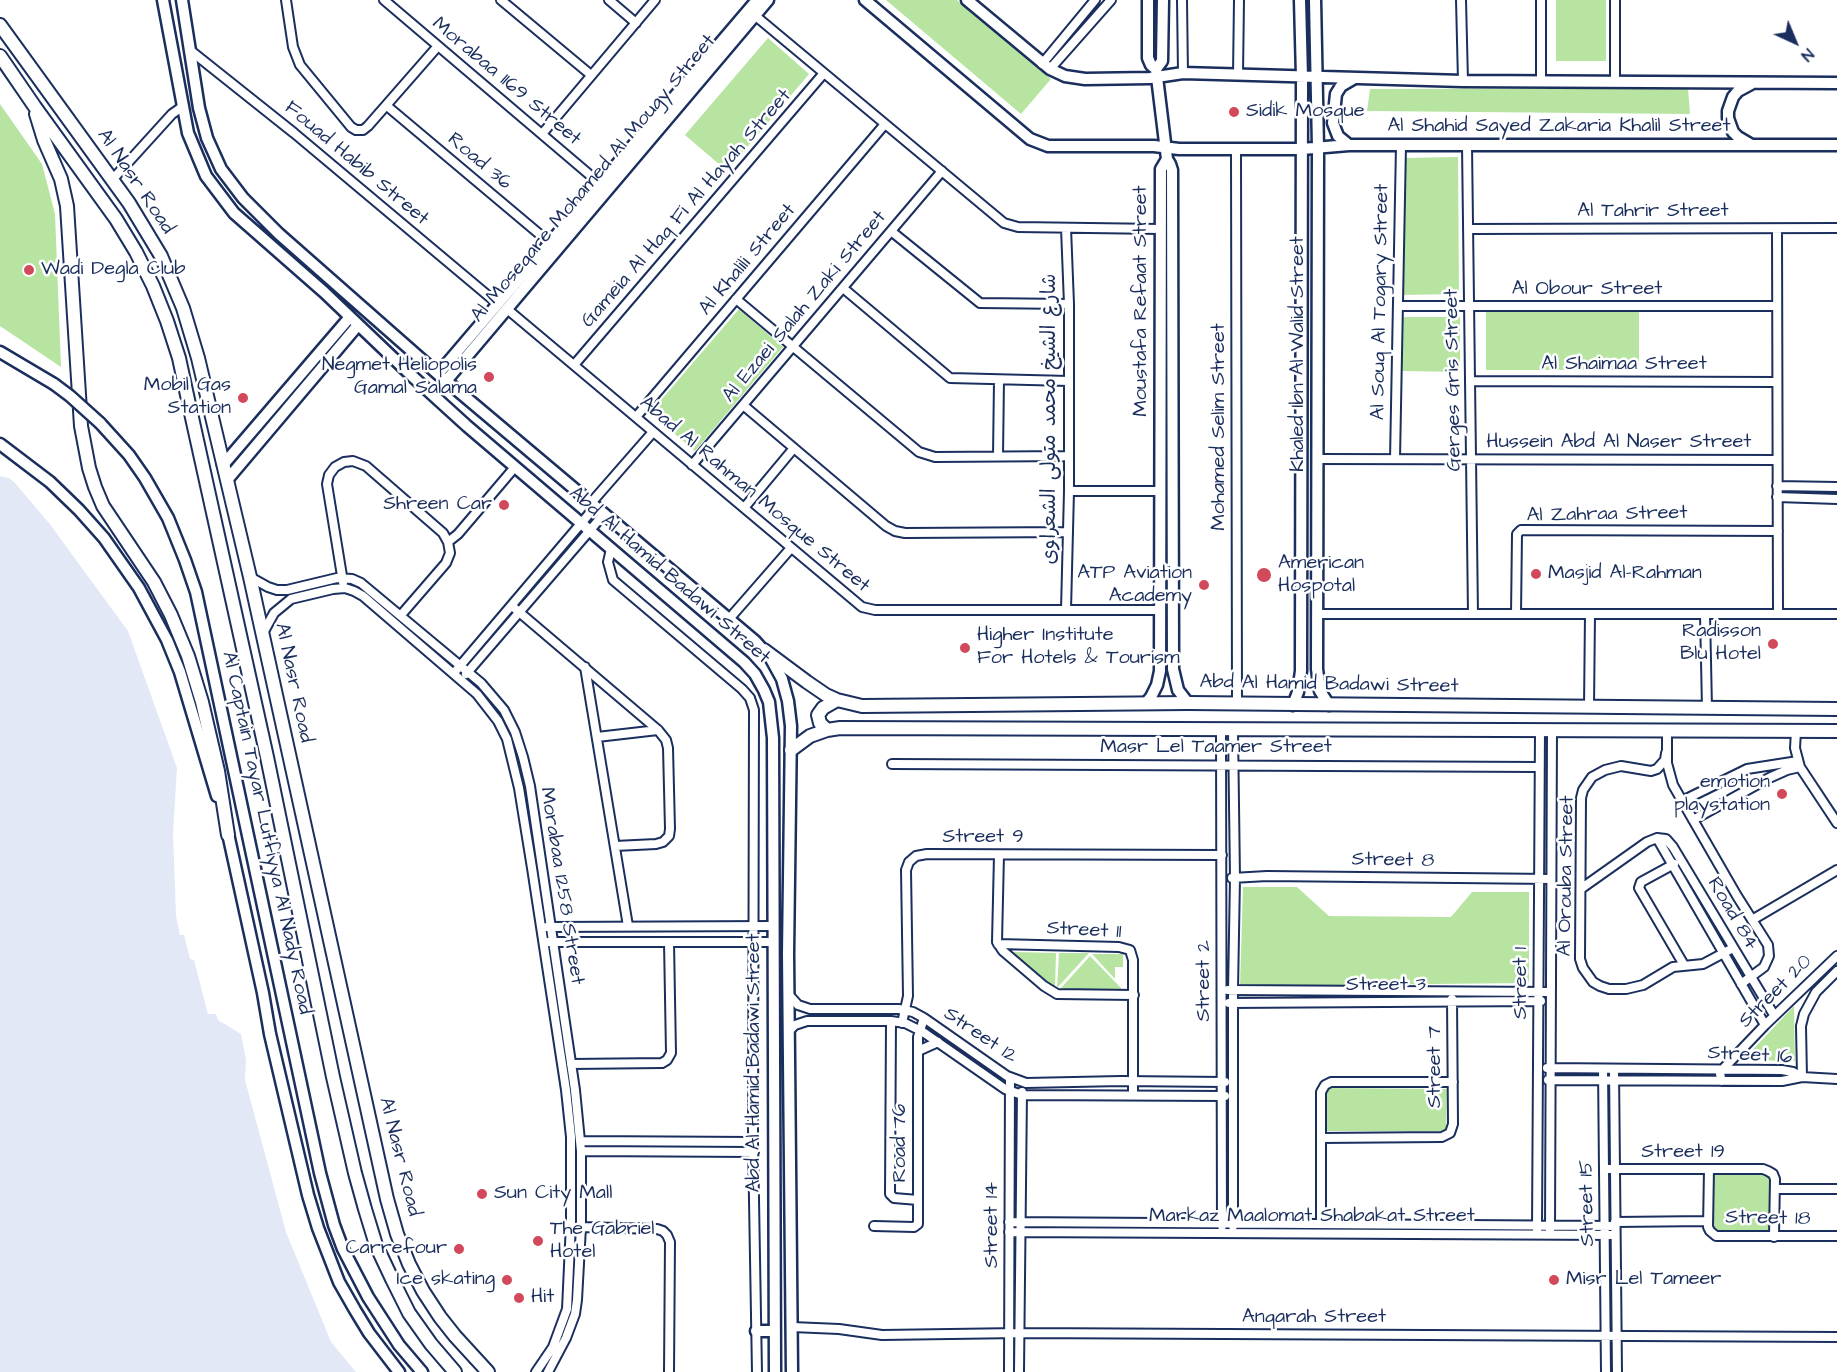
<!DOCTYPE html>
<meta charset="utf-8">
<style>
body{margin:0}
#map{position:relative;width:1837px;height:1372px;overflow:hidden;background:#fff;font-family:"Architects Daughter",sans-serif}
canvas{display:block}
.north{position:absolute;left:1765px;top:12px;width:60px;height:60px;-webkit-text-stroke:4px #fff;paint-order:stroke;rotate:136deg;font-size:16px;font-weight:700;line-height:24px;text-align:center;color:#1b2f5e}
.north::after{content:'';display:block;margin:auto;width:21px;height:27px;background:#1b2f5e;clip-path:polygon(50% 0,100% 100%,50% 72%,0 100%)}
</style>
<div id="map">
<canvas width="1837" height="1372"></canvas>
<div class="north">N</div>
</div>
<script>
const ctx = document.querySelector('canvas').getContext('2d');
ctx.lineJoin = 'round';
function fill(path, color) { ctx.fillStyle = color; ctx.fill(path, 'evenodd'); }
const poly = rows => new Path2D(rows.map(r => 'M' + r).join(''));
function trace(path, color, width, dash) { ctx.strokeStyle = color; ctx.lineWidth = width; ctx.lineCap = dash ? 'butt' : 'round'; ctx.setLineDash(dash || []); ctx.stroke(path); }
function write(font, color, halo, rows, align = 'center') {
  ctx.font = font + ' "Architects Daughter","Playpen Sans Arabic",sans-serif'; ctx.lineWidth = 5; ctx.setLineDash([]); ctx.textBaseline = 'middle'; ctx.strokeStyle = halo; ctx.fillStyle = color; for (const [text, x, y, turn = 0] of rows) {
    ctx.save(); ctx.translate(x, y); ctx.rotate((+turn || 0) * Math.PI / 180); ctx.textAlign = isNaN(turn) ? turn : align; if (halo) ctx.strokeText(text, 0, 0); ctx.fillText(text, 0, 0); ctx.restore();
  }
}
fill(poly([
 [0,476,9,478,15,483,49,523,128,631,177,768,173,833,176,916,180,935,184,935,190,959,194,960,208,1014,216,1014,218,1020,241,1034,246,1060,245,1080,286,1232,331,1342,356,1372,0,1372]
]), '#e2e8f6');
fill(poly([
 [886,0,957,0,1051,79,1021,114],
 [1556,0,1606,0,1606,61,1556,61],
 [768,38,809,74,727,171,685,135],
 [1688,88,1690,114,1367,111,1370,89],
 [0,104,42,164,55,214,61,367,0,326],
 [1458,157,1459,294,1400,295,1400,158],
 [739,309,783,347,695,451,650,413],
 [1486,312,1639,312,1639,370,1486,370],
 [1402,317,1460,317,1460,372,1401,371],
 [1243,887,1297,887,1329,916,1451,917,1472,892,1529,892,1529,983,1240,986],
 [1012,952,1056,953,1055,988],
 [1059,953,1089,953,1057,988],
 [1092,954,1123,954,1123,967,1115,967,1115,979],
 [1090,956,1121,988,1121,991,1069,990,1061,988],
 [1794,1006,1795,1061,1743,1060],
 [1327,1088,1447,1089,1446,1131,1326,1131],
 [1713,1171,1769,1174,1769,1232,1713,1231]
]), '#b7e4a1');
const street = poly([
 [286,0,293,47,300,65,351,127,356,130,363,130,368,126,438,46],
 [384,0,604,187],
 [501,0,591,75],
 [609,0,636,23],
 [1182,0,1183,73],
 [1461,0,1463,81],
 [1615,0,1615,82],
 [752,13,1004,223,1018,227,1160,229],
 [191,51,294,133,498,304],
 [1042,64,1095,0],
 [1050,69,1111,0],
 [1238,75,1239,0],
 [1541,82,1541,0],
 [387,106,550,243],
 [542,134,655,0],
 [1467,145,1473,614],
 [1236,149,1237,704],
 [113,179,172,114,182,107],
 [1468,229,1837,228],
 [1777,229,1778,614],
 [891,231,980,303,1069,304],
 [843,288,950,378,1069,381],
 [736,299,919,452,935,457,1069,456],
 [1398,306,1777,306],
 [507,309,862,607,875,610,1160,610],
 [574,365,824,73],
 [1470,381,1777,382],
 [743,405,886,526,895,531,905,533,1068,532],
 [636,417,885,124],
 [998,456,999,380],
 [1317,459,1777,460],
 [1395,459,1401,145],
 [692,465,942,171],
 [1777,486,1837,487],
 [1069,491,1160,491],
 [1777,497,1837,499],
 [591,503,653,432],
 [744,508,794,448],
 [448,542,458,534,515,467],
 [611,549,608,562,613,580,742,689,750,698,754,710,753,1142,757,1372],
 [250,577,268,587,277,590,287,590,337,578,352,579,361,583,481,683,504,710,515,732,523,757,530,786,575,1090,581,1151,581,1227,577,1300,575,1314,566,1338,548,1372],
 [343,582,327,484,329,475,335,467,344,462,353,461,366,466,443,533,448,542,450,553,446,563,401,615],
 [512,606,658,730,666,740,668,748,670,829,669,836,663,842,656,844,615,846],
 [1066,610,1069,491,1069,304,1066,228],
 [1317,614,1837,614],
 [1516,614,1517,534,1521,530,1778,531],
 [1705,614,1707,708],
 [729,619,791,548],
 [263,633,274,613,291,599,333,589,345,588,354,591,363,596,477,694,498,721,507,739,519,788,532,868,566,1090,571,1137,571,1223,567,1309,553,1347,536,1372],
 [585,667,628,926],
 [454,673,595,507],
 [466,674,604,514],
 [1589,707,1590,614],
 [1221,729,1222,1226],
 [1667,731,1667,763,1673,785,1737,896,1768,945,1769,956,1764,967,1741,984],
 [1796,731,1795,748,1800,767,1837,823],
 [597,737,658,730],
 [1666,753,1665,760,1657,769,1651,771,1621,766,1605,770,1592,777,1583,790,1581,798,1580,959,1583,968,1593,982,1600,986,1609,989,1626,989,1643,985,1673,967,1703,964,1733,948],
 [892,764,1539,767],
 [1682,801,1747,769,1798,761],
 [1693,820,1769,778,1787,770,1800,767],
 [1657,838,1765,1025],
 [999,855,997,942,1003,951,1044,986,1057,994,1134,995],
 [1674,864,1641,882,1639,888,1684,965],
 [1232,878,1267,876,1551,879],
 [1582,888,1647,842,1657,838,1666,839,1673,847,1774,1015],
 [1752,920,1837,870],
 [547,927,774,926],
 [548,942,774,942],
 [998,944,1119,947,1130,950,1133,960,1133,1095],
 [1228,990,1551,992],
 [789,995,798,1005,810,1009,899,1009,913,1012,924,1018,1007,1076,1026,1083,1121,1081,1225,1082],
 [1229,1003,1541,1001],
 [891,1021,890,1194,894,1198,918,1200],
 [902,1023,908,996,906,870,909,862,916,856,927,854,1222,855],
 [789,1031,795,1025,807,1021,891,1021,905,1023,923,1032,1005,1089,1022,1095,1225,1096],
 [918,1051,938,1042],
 [571,1064,662,1063,667,1060,671,1053,669,942],
 [1547,1068,1782,1070,1793,1072,1802,1077],
 [1603,1069,1606,1372],
 [1614,1069,1617,1372],
 [1802,1077,1801,1026,1804,1014,1816,992,1837,971],
 [1548,1080,1782,1081,1802,1077,1837,1079],
 [1722,1081,1720,1074,1722,1070,1765,1025,1837,956],
 [1321,1138,1442,1137,1450,1133,1453,1124,1452,999],
 [581,1141,753,1142],
 [581,1151,754,1152],
 [1604,1169,1763,1169,1768,1171,1773,1174,1775,1179,1774,1237],
 [1709,1169,1708,1227,1710,1231,1716,1236,1837,1236],
 [1775,1189,1837,1189],
 [1009,1222,1615,1226],
 [1615,1222,1708,1221],
 [1321,1224,1321,1092,1325,1085,1331,1082,1453,1082],
 [874,1226,914,1227,918,1224,918,1037,924,1018],
 [1233,1226,1233,990,1235,878,1233,730],
 [581,1227,657,1229,663,1231,667,1235,670,1242,669,1372],
 [1537,1230,1540,731],
 [1550,1230,1552,730],
 [1009,1232,1615,1235],
 [792,1327,839,1329,882,1335,1019,1333,1837,1337],
 [1009,1372,1010,1078],
 [1019,1372,1022,1092]
]);
const secondary = poly([
 [163,0,188,133,206,176,234,213,324,292,412,376,467,426,744,662,755,674,764,690,769,702,773,738,775,1372],
 [182,0,199,108,207,138,221,169,243,198,279,234,438,374,755,641,771,659,782,679,788,701,791,726,788,954,792,1372],
 [865,0,1030,139,1048,146,1154,146,1179,149,1302,149,1349,145,1837,145],
 [967,0,1050,69,1065,76,1085,79,1150,78,1183,73,1463,81,1837,83],
 [1148,0,1148,58,1151,65,1156,69],
 [1315,0,1318,147,1317,669,1320,691,1329,705],
 [1156,69,1167,159,1170,164,1172,170,1173,669,1178,690,1188,703],
 [1156,69,1162,61,1163,0],
 [1750,144,1738,137,1733,132,1728,118,1728,111,1733,97,1738,91,1751,84],
 [1349,145,1338,136,1333,123,1336,94,1341,86,1353,79],
 [0,352,54,384],
 [438,374,757,0],
 [446,381,768,0],
 [100,423,129,455,145,478,168,518,185,560,196,592,320,1173,334,1225,343,1249,368,1297,399,1345,422,1372],
 [0,444,50,482,79,510,104,538,139,588,167,640,180,672,217,796],
 [223,465,350,317],
 [227,480,358,325],
 [1146,703,1151,697,1157,685,1160,671,1161,169,1167,159],
 [1293,705,1298,692,1301,671,1302,77,1300,0],
 [227,829,263,993,270,1034,308,1195,318,1228,339,1282,355,1310,369,1333,399,1372],
 [756,1331,775,1331]
]);
const primary = poly([
 [0,25,129,203,161,256,183,308,198,358,250,577,387,1199,397,1234,409,1264,423,1291,440,1317,455,1336,488,1372],
 [0,56,35,107,116,219,136,252,153,286,167,321,179,358,187,395,267,757,333,1077,355,1173,365,1209,376,1245,392,1279,409,1313,431,1344,455,1372],
 [36,114,44,140,61,179,67,206,81,426,89,468,95,487,103,506,154,582,171,615,188,656,202,702,218,771,228,835],
 [764,650,807,682,826,695,837,700,862,706,1188,703,1837,709],
 [827,730,820,723,818,715,823,708,837,700],
 [791,750,810,736,827,730,840,728,1837,731]
]);
trace(street, '#1b2f5e', 12);
trace(secondary, '#1b2f5e', 15);
trace(primary, '#1b2f5e', 16);
trace(street, '#fff', 8);
trace(secondary, '#fff', 10);
trace(primary, '#fff', 12);
const secondaryBridge = poly([
 [54,384,70,396,100,423]
]);
trace(secondaryBridge, '#1b2f5e', 15, []);
trace(secondaryBridge, '#fff', 10);
for (const [x, y, r, color] of [
 [1234,112,6,"#d1495b"],
 [29,270,6,"#d1495b"],
 [489,377,6,"#d1495b"],
 [243,398,6,"#d1495b"],
 [504,505,6,"#d1495b"],
 [1536,574,6,"#d1495b"],
 [1264,575,8,"#d1495b"],
 [1204,585,6,"#d1495b"],
 [1773,644,6,"#d1495b"],
 [965,648,6,"#d1495b"],
 [1782,794,6,"#d1495b"],
 [482,1194,6,"#d1495b"],
 [538,1241,6,"#d1495b"],
 [459,1249,6,"#d1495b"],
 [507,1280,6,"#d1495b"],
 [1554,1280,6,"#d1495b"],
 [519,1298,6,"#d1495b"]
]) { const dot = new Path2D(); dot.arc(x, y, r, 0, 2 * Math.PI); ctx.fillStyle = color; ctx.fill(dot); trace(dot, '#fff', 2); }
write('20px', '#1b2f5e', '#fff', [
 ["Morabaa 1169 Street",506,82,40],
 ["Al Shahid Sayed Zakaria Khalil Street",1559,127],
 ["Road 36",479,162,40],
 ["Fouad Habib Street",356,164,40],
 ["Al Moseqare Mohamed Al Mougy Street",594,179,-50],
 ["Al Nasr Road",135,182,56],
 ["Gameia Al Haq Fi Al Hayah Street",687,209,-49],
 ["Al Tahrir Street",1653,212],
 ["Al Khalili Street",748,260,-50],
 ["Al Obour Street",1587,290],
 ["Moustafa Refaat Street",1142,301,-90],
 ["Al Souq Al Togary Street",1381,302,-89],
 ["Al Ezaei Salah Zaki Street",805,307,-50],
 ["Khaled Ibn Al Walid Street",1299,354,-90],
 ["Al Shaimaa Street",1624,365],
 ["Gerges Gris Street",1454,380,-91],
 ["شارع الشيخ محمد متولى الشعراوى",1051,419,-90],
 ["Mohamed Selim Street",1220,427,-90],
 ["Hussein Abd Al Naser Street",1619,443],
 ["Abad Al Rahman Mosque Street",754,495,40],
 ["Al Zahraa Street",1607,515,-1],
 ["Abd Al Hamid Badawi Street",669,576,41],
 ["Al Nasr Road",293,683,78],
 ["Abd Al Hamid Badawi Street",1329,685,1],
 ["Masr Lel Taamer Street",1216,748],
 ["Al Captain Tayar Lutfiyya Al Nady Road",266,833,78],
 ["Street 9",983,838],
 ["Street 8",1393,861,1],
 ["Al Orouba Street",1567,876,-89],
 ["Morabaa 1258 Street",561,886,81],
 ["Road 84",1732,914,59],
 ["Street 11",1084,931,3],
 ["Street 2",1205,981,-90],
 ["Street 1",1522,983,-90],
 ["Street 3",1386,986],
 ["Street 20",1776,992,-45],
 ["Street 12",980,1036,34],
 ["Street 16",1750,1056,3],
 ["Abd Al Hamid Badawi Street",755,1063,-90],
 ["Street 7",1436,1067,-90],
 ["Road 76",901,1143,-90],
 ["Street 19",1683,1153],
 ["Al Nasr Road",399,1157,76],
 ["Street 15",1588,1203,-91],
 ["Markaz Maalomat Shabakat Street",1312,1217],
 ["Street 18",1768,1219,1],
 ["Street 14",993,1225,-90],
 ["Anqarah Street",1314,1318]
]);
write('20px', '#1b2f5e', '#fff', [
 ["Sidik Mosque",1246,112],
 ["Wadi Degla Club",41,270],
 ["Negmet Heliopolis",477,366,"right"],
 ["Gamal Salama",477,389,"right"],
 ["Mobil Gas",231,386,"right"],
 ["Station",231,409,"right"],
 ["Shreen Car",492,505,"right"],
 ["American",1278,564],
 ["Hospotal",1278,587],
 ["ATP Aviation",1192,574,"right"],
 ["Academy",1192,597,"right"],
 ["Masjid Al-Rahman",1548,574],
 ["Radisson",1761,632,"right"],
 ["Blu Hotel",1761,655,"right"],
 ["Higher Institute",977,636],
 ["For Hotels & Tourism",977,659],
 ["emotion",1770,783,"right"],
 ["playstation",1770,806,"right"],
 ["Sun City Mall",494,1194],
 ["The Gabriel",550,1230],
 ["Hotel",550,1253],
 ["Carrefour",447,1249,"right"],
 ["Ice skating",495,1280,"right"],
 ["Misr Lel Tameer",1566,1280],
 ["Hit",531,1298]
], 'left');
</script>
